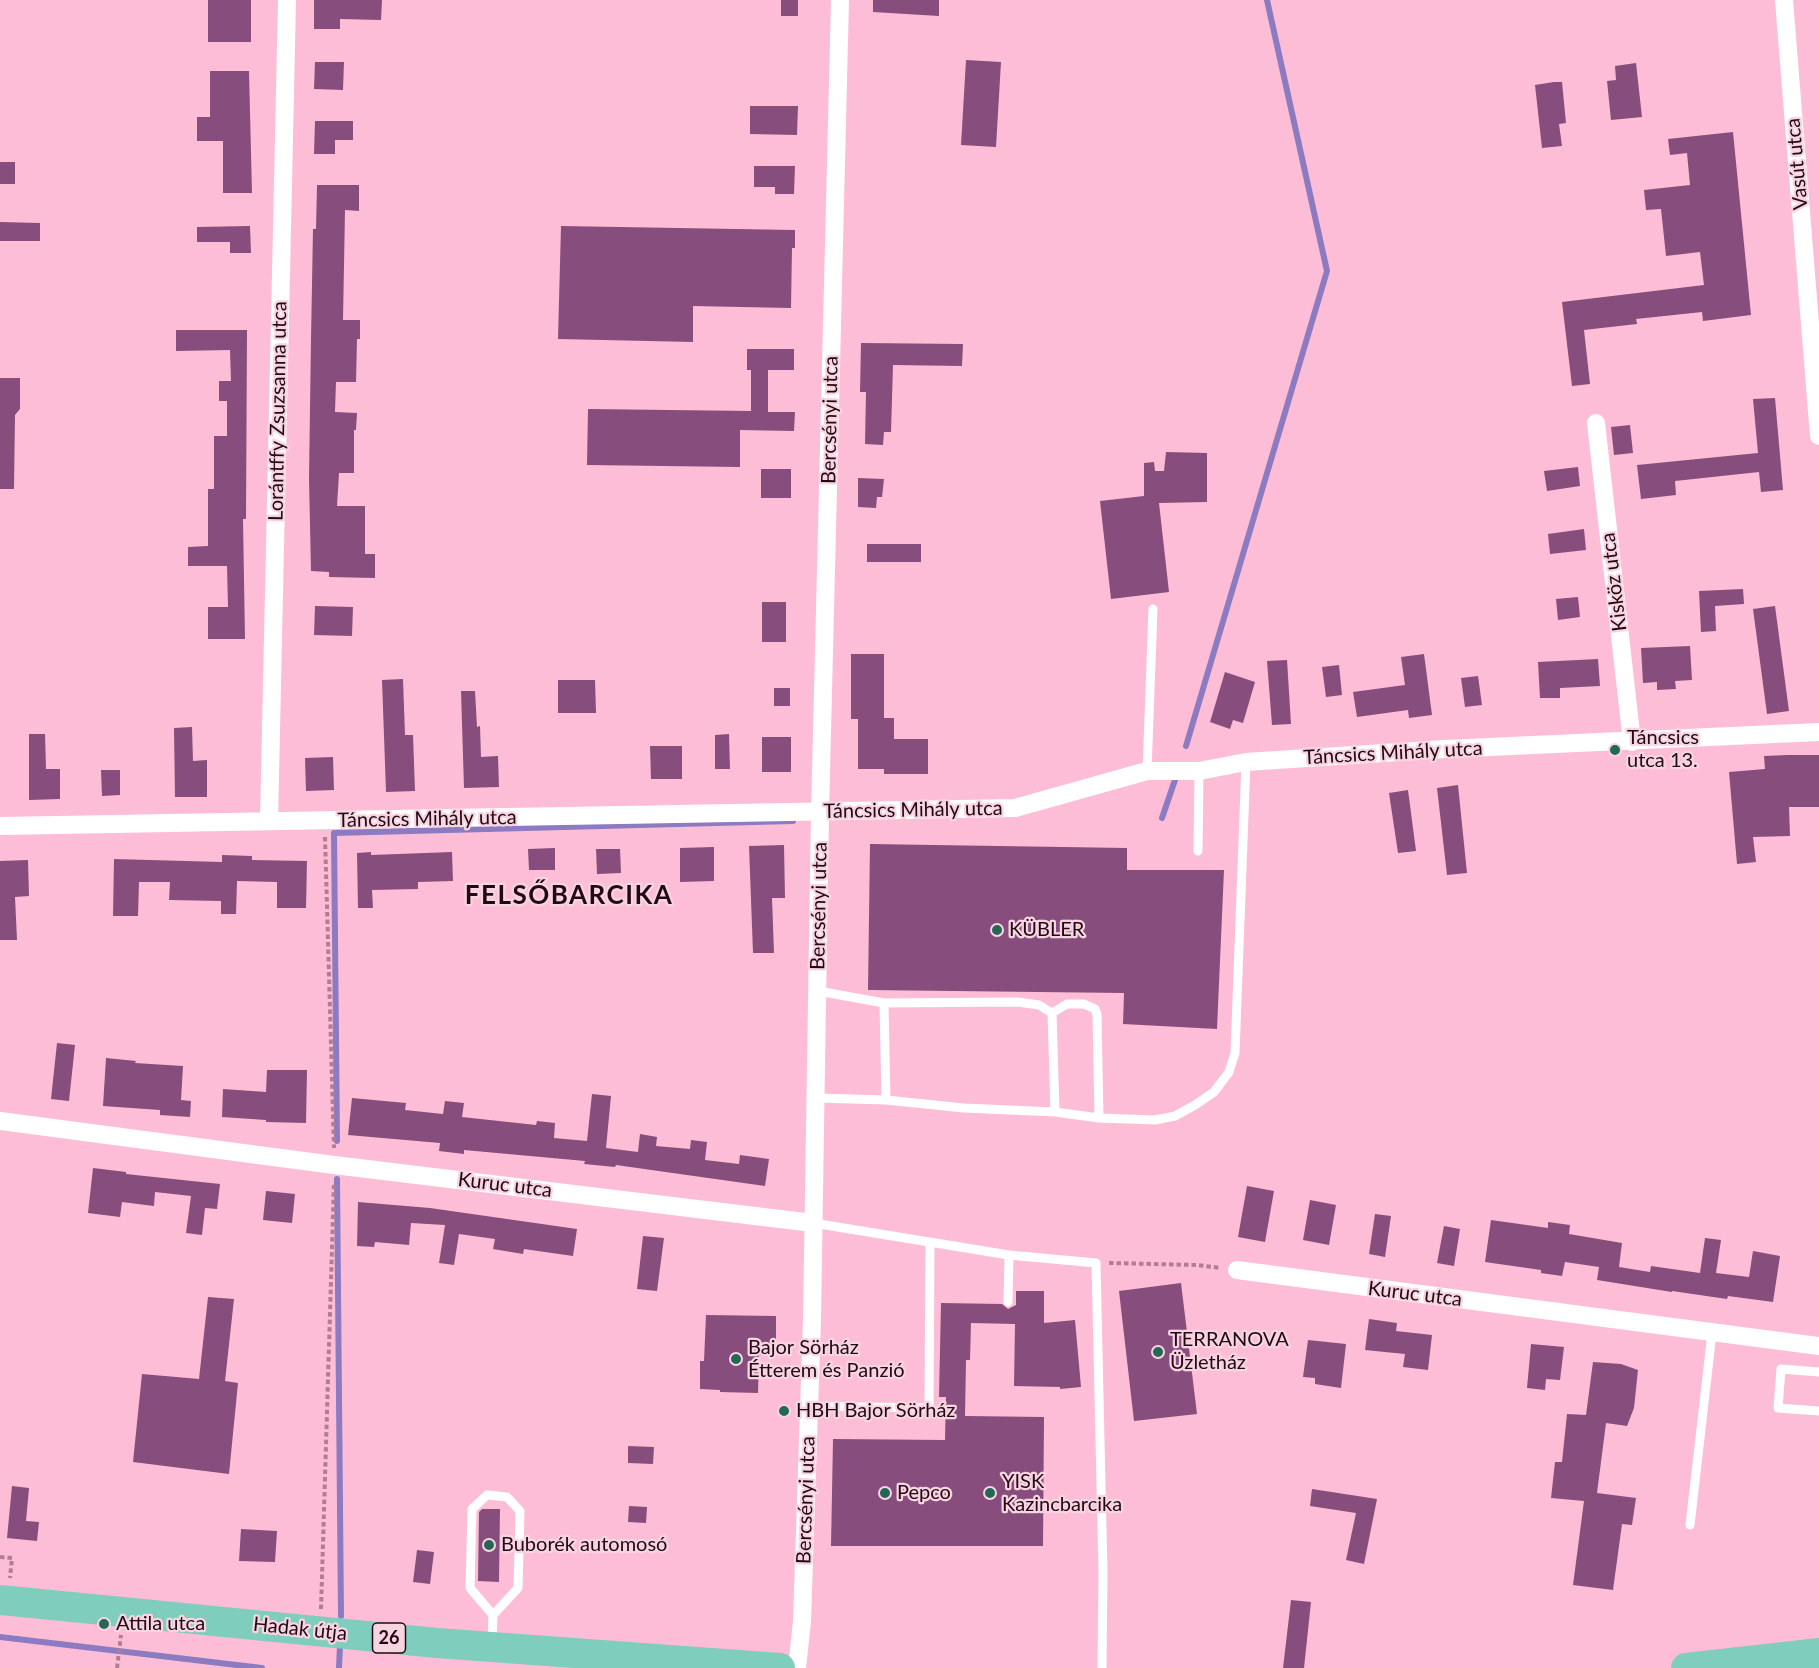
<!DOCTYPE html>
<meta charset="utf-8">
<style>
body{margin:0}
canvas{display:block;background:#febdd6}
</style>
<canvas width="1819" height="1668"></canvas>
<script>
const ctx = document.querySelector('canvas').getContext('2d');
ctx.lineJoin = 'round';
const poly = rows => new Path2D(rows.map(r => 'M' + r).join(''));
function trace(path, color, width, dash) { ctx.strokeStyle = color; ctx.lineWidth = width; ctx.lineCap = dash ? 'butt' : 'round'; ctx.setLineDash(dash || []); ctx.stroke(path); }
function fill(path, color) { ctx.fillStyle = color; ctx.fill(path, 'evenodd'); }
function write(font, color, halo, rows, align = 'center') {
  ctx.font = font + ' Lato,sans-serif'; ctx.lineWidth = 4.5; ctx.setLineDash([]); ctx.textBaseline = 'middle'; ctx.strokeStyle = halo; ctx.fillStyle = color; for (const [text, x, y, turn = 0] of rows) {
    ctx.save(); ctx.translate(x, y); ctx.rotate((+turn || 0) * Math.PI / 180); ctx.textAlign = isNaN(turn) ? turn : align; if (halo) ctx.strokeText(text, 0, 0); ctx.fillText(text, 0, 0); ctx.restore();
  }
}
trace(poly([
 [1186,746,1327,271,1267,0],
 [1162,818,1176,777],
 [337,1141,334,833,793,821],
 [337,1179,341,1616],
 [0,1637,262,1668],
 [339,1668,340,1646]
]), '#8c7bc1', 6);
fill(poly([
 [208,0,251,0,251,42,208,42],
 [314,0,382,0,381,20,340,19,340,29,314,29],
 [781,0,798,0,798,16,781,16],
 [873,0,939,0,939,16,873,12],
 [966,60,1001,62,996,147,961,145],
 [315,62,344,62,343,90,314,89],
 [1636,63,1642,117,1611,120,1607,81,1616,80,1615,66],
 [210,71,249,71,252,193,223,193,223,141,197,141,197,117,210,117],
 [1554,82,1562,82,1566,123,1559,124,1562,146,1542,148,1535,85],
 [750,106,798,106,797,135,750,134],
 [315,121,353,121,353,140,335,140,335,154,314,154],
 [1733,132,1751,315,1703,321,1702,312,1636,319,1637,324,1584,330,1590,384,1572,386,1562,302,1704,285,1700,252,1666,256,1661,209,1646,210,1644,190,1690,185,1687,153,1670,155,1668,139],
 [0,162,15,162,15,184,0,184],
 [754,166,795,166,794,194,775,194,775,187,754,187],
 [317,185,359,185,359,211,345,210,343,320,360,320,360,339,357,339,356,382,336,382,335,412,357,413,356,430,354,430,354,473,339,473,337,506,365,506,365,554,375,554,375,578,329,577,329,572,311,571,309,479,311,339,313,229,316,229],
 [0,222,40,223,40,241,0,241],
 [250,226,251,253,230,253,230,242,197,242,197,227],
 [561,226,795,230,795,248,792,248,791,308,693,306,693,342,558,339],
 [176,330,247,330,246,519,243,519,245,639,208,639,208,607,228,607,227,566,188,566,188,547,208,546,208,489,214,489,214,436,227,436,227,401,219,401,219,381,231,381,230,350,176,351],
 [861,343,963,344,962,366,893,365,891,432,884,432,883,445,865,444,866,392,860,392],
 [747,349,794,349,794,370,768,370,768,412,795,412,794,431,740,430,740,467,587,465,588,409,751,411,751,370,747,370],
 [0,378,20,378,20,409,15,415,14,489,0,489],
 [1775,398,1783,490,1761,492,1759,472,1675,481,1676,495,1641,499,1637,465,1758,453,1753,399],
 [1630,425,1633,453,1614,455,1611,427],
 [1166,452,1207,453,1207,502,1159,503,1169,592,1111,599,1100,501,1144,496,1144,463,1154,462,1155,471,1164,471],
 [1578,467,1580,486,1547,491,1544,471],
 [761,469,791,469,791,498,761,498],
 [858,478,884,479,882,497,877,497,876,508,858,507],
 [1584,529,1586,550,1550,554,1548,534],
 [867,544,921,544,921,562,867,562],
 [1743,589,1744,604,1715,606,1716,631,1701,632,1699,591],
 [1578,597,1580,617,1558,620,1556,599],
 [762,602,786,602,786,642,762,642],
 [315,606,353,607,352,636,314,635],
 [1775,606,1789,711,1767,714,1753,609],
 [1690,646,1692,680,1675,681,1676,689,1657,690,1657,682,1643,683,1641,648],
 [851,654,884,654,884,718,894,718,894,739,928,739,928,774,884,774,884,769,858,769,858,719,851,719],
 [1424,654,1432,715,1409,718,1408,710,1357,717,1353,692,1405,685,1401,657],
 [1598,659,1600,686,1560,688,1560,698,1540,698,1538,662],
 [1287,660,1291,724,1272,725,1267,661],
 [1339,665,1342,695,1326,697,1322,667],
 [1225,672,1255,682,1243,723,1233,720,1230,729,1210,722],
 [1478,676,1482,705,1465,707,1461,678],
 [403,679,405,735,413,735,415,791,386,792,382,680],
 [558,680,595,680,596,713,558,713],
 [774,688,790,688,790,706,774,706],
 [461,691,475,691,477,727,480,726,481,757,498,756,499,787,464,788],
 [192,727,193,761,207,760,207,797,175,797,174,728],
 [29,734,45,734,46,769,60,769,60,799,29,800],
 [729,734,730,769,715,769,715,735],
 [762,737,791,737,791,772,762,772],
 [650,746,682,746,682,779,651,779],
 [1788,755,1819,755,1819,807,1789,807,1790,836,1753,837,1756,862,1737,864,1729,772,1765,769,1764,756],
 [333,757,334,790,306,791,305,758],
 [101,770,120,770,120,795,102,796],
 [1458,785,1467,873,1447,875,1437,788],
 [1408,790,1416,851,1398,853,1389,793],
 [870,844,1127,848,1127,870,1224,870,1217,1029,1123,1024,1124,993,868,990],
 [784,845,785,898,772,898,774,953,753,953,749,846],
 [714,847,714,881,680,882,680,848],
 [555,848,555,870,529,870,528,849],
 [596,849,620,849,621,873,597,874],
 [371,852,371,855,452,852,453,881,418,882,418,889,372,890,373,908,358,908,357,853],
 [222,855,252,856,252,860,307,861,306,908,277,908,277,882,237,881,236,914,221,914,221,901,169,900,170,882,139,882,138,916,113,916,114,859,222,862],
 [28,860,29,896,15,897,17,940,0,940,0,861],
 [57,1043,75,1045,69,1101,51,1099],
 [106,1058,136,1061,135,1063,183,1066,181,1100,191,1101,190,1117,160,1115,160,1110,103,1106],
 [267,1070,307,1070,306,1123,266,1122,266,1120,222,1117,223,1089,266,1092],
 [592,1094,611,1096,606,1148,638,1152,640,1134,657,1137,656,1146,690,1149,691,1140,707,1142,705,1160,739,1164,740,1155,769,1159,765,1186,616,1165,615,1167,584,1164,585,1161,464,1150,464,1154,439,1151,440,1143,348,1135,352,1098,406,1103,405,1110,443,1114,445,1101,464,1103,462,1117,536,1125,537,1121,555,1123,554,1138,587,1141],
 [93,1168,126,1172,126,1174,220,1184,217,1209,205,1208,202,1235,186,1233,191,1196,155,1192,154,1206,122,1202,120,1217,88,1213],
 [1247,1186,1274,1191,1265,1242,1238,1237],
 [266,1191,295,1194,292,1223,263,1220],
 [1310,1200,1336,1205,1329,1245,1303,1240],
 [358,1202,430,1208,577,1229,573,1256,524,1249,523,1254,493,1249,495,1239,459,1234,454,1265,439,1263,445,1225,411,1223,409,1245,375,1242,374,1247,357,1246],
 [1375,1214,1391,1216,1385,1257,1369,1254],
 [1491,1220,1548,1228,1548,1222,1570,1225,1569,1234,1622,1243,1619,1267,1650,1272,1651,1266,1700,1273,1705,1238,1721,1240,1716,1273,1749,1277,1753,1251,1780,1256,1773,1302,1728,1296,1727,1299,1672,1291,1672,1292,1597,1280,1599,1267,1565,1262,1562,1276,1541,1273,1541,1270,1485,1262],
 [1444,1226,1460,1229,1454,1266,1437,1263],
 [643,1236,664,1238,657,1291,637,1289],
 [1181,1283,1197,1414,1134,1421,1119,1291],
 [1016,1291,1044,1291,1044,1323,1075,1320,1081,1387,1060,1389,1060,1387,1014,1386,1015,1324,971,1323,970,1360,966,1360,965,1416,1044,1417,1043,1546,831,1546,833,1439,945,1440,946,1397,939,1397,941,1303,1002,1304,1008,1309,1016,1305],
 [208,1297,234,1299,225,1381,238,1383,229,1474,133,1462,142,1374,199,1379],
 [706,1315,776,1316,776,1356,759,1355,758,1393,720,1392,720,1390,700,1389,700,1361,704,1361],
 [1369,1319,1397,1323,1396,1331,1432,1335,1428,1370,1403,1367,1405,1354,1365,1350],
 [1308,1340,1346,1344,1341,1388,1315,1384,1315,1378,1303,1377],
 [1531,1344,1564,1347,1560,1380,1546,1379,1545,1390,1527,1388],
 [1593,1362,1621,1364,1638,1370,1634,1408,1627,1426,1606,1423,1597,1493,1636,1498,1632,1525,1622,1524,1613,1590,1573,1585,1584,1501,1551,1498,1555,1462,1562,1462,1567,1414,1586,1415],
 [628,1446,654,1447,653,1464,628,1463],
 [12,1486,29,1488,26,1521,39,1522,37,1541,7,1538],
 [1312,1489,1377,1499,1364,1564,1346,1560,1356,1513,1310,1506],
 [629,1506,647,1507,646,1523,628,1522],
 [482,1509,500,1509,499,1582,478,1581,479,1512],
 [241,1529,277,1531,275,1562,239,1561],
 [417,1550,434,1552,430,1584,413,1582],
 [1291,1600,1311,1602,1304,1668,1283,1668]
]), '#874d7c');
trace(poly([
 [325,837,334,1148],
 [1109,1263,1197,1265,1221,1268],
 [0,1557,12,1558,10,1578],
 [321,1609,334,1182],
 [117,1668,121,1635]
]), '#b17d92', 4, [4.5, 3]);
trace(poly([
 [1147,771,1153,609],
 [1198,851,1199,771],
 [818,991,884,1003,1018,1002,1039,1005,1052,1013,1067,1004,1084,1004,1095,1009,1097,1015,1099,1118],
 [884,1003,886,1100],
 [1052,1013,1055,1112],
 [816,1098,886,1100,964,1108,1055,1112,1099,1118,1155,1120,1175,1116,1195,1105,1214,1092,1229,1072,1235,1053,1246,762],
 [813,1223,1009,1255,1008,1302],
 [1009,1255,1096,1263,1103,1573,1102,1668],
 [1819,1372,1781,1369,1778,1408,1819,1411],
 [809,1406,929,1408,930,1243],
 [1690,1525,1712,1333],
 [492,1642,493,1615,518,1588,520,1511,507,1497,487,1495,472,1509,470,1588,493,1615]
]), '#fff', 9);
trace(poly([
 [1784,0,1819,436],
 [1596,423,1632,742],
 [269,821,287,0],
 [0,826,1015,808,1147,771,1199,771,1246,762,1445,749,1819,732],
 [0,1121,334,1165,813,1223],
 [1237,1270,1819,1346],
 [797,1668,802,1621,812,1319,820,813,840,0]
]), '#fff', 18);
trace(poly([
 [0,1600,437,1643,780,1668],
 [1686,1668,1819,1653]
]), '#7fcdbc', 30);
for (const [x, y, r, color] of [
 [1615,750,6,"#246757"],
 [997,930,6,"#246757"],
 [1158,1352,6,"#246757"],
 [736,1359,6,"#246757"],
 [784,1411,6,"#246757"],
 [885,1493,6,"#246757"],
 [990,1493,6,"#246757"],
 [489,1545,6,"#246757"],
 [104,1624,6,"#246757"]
]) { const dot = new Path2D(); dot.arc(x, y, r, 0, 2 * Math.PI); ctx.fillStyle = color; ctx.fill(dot); trace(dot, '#f6d5e1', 2); }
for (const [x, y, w] of [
 [389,1638,33]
]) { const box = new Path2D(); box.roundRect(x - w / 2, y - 15, w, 30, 4.5); ctx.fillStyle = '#f6d5e1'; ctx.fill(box); trace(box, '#240815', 1.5); }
write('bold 18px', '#240815', null, [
 ["26",389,1638]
]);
write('20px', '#240815', '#f6d5e1', [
 ["Vasút utca",1797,164,-95],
 ["Lorántffy Zsuzsanna utca",278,411,-89],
 ["Bercsényi utca",830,420,-89],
 ["Kisköz utca",1614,582,-97],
 ["Táncsics Mihály utca",1393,753,-3],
 ["Táncsics Mihály utca",913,810,-1],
 ["Táncsics Mihály utca",427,819,-1],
 ["Bercsényi utca",819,906,-89],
 ["Kuruc utca",505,1185,7],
 ["Kuruc utca",1415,1294,7],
 ["Bercsényi utca",806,1500,-88],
 ["Hadak útja",300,1629,6]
]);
write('20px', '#240815', '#f6d5e1', [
 ["Táncsics",1627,738],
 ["utca 13.",1627,761],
 ["KÜBLER",1009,930],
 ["TERRANOVA",1170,1340],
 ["Üzletház",1170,1363],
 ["Bajor Sörház",748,1348],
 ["Étterem és Panzió",748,1371],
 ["HBH Bajor Sörház",796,1411],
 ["YISK",1002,1482],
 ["Kazincbarcika",1002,1505],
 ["Pepco",897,1493],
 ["Buborék automosó",501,1545],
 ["Attila utca",116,1624]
], 'left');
ctx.letterSpacing = '1.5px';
write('bold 26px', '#240815', '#f6d5e1', [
 ["FELSŐBARCIKA",569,896]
]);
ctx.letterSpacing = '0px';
</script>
